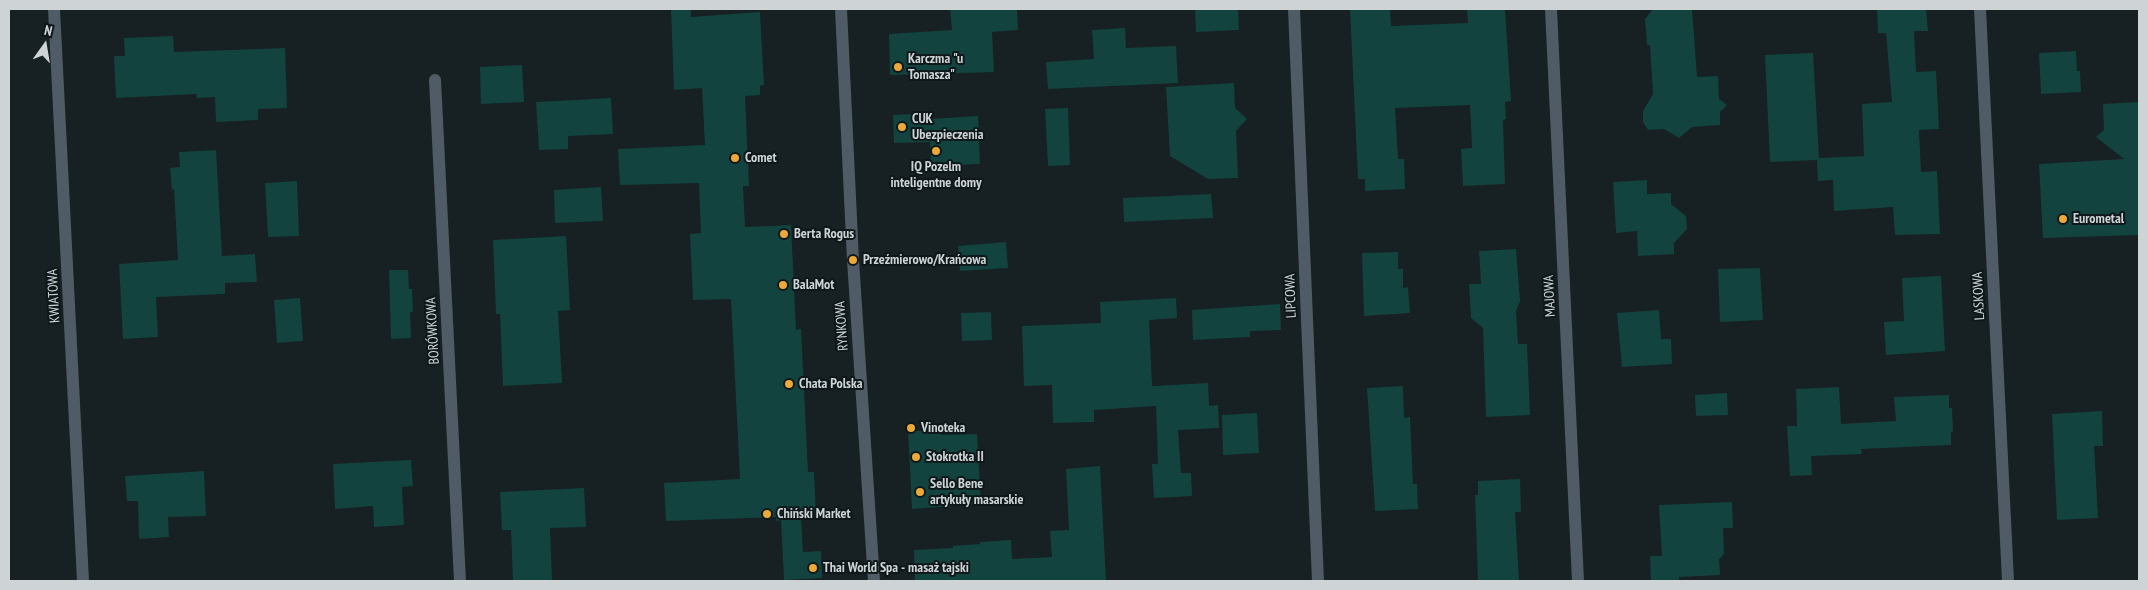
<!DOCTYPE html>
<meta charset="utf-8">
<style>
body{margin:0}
#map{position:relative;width:2148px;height:590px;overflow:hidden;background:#172022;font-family:"PT Sans Narrow",sans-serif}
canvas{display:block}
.frame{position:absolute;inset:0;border:10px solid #ced4d5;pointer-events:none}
.north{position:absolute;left:20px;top:20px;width:50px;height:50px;-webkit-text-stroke:4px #0e1719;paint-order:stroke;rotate:13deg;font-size:14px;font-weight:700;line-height:20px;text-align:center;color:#ced4d5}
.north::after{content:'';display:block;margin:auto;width:18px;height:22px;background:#ced4d5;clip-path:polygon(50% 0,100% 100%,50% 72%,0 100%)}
</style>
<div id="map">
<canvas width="2148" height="590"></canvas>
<div class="frame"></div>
<div class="north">N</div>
</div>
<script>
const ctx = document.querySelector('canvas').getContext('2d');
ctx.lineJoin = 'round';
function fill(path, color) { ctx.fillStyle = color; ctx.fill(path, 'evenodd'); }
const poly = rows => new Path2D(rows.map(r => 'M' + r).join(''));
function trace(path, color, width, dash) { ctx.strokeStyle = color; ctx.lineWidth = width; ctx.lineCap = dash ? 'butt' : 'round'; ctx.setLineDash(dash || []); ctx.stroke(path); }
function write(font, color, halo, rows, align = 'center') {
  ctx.font = font + ' "PT Sans Narrow",sans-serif'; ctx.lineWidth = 4; ctx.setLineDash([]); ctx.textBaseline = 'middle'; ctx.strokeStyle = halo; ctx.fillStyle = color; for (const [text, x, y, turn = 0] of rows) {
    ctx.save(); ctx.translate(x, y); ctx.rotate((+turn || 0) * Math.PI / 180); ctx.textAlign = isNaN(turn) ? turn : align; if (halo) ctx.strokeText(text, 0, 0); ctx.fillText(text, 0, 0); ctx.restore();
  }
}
fill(poly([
 [671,9,691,9,691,17,760,12,764,85,760,86,760,95,745,96,749,186,743,186,745,227,791,225,796,330,801,329,808,472,814,472,816,517,801,518,803,552,821,551,822,578,784,580,781,520,776,521,776,517,666,521,664,483,740,479,731,299,693,300,690,234,701,233,699,183,620,185,618,149,705,145,702,88,674,90],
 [950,9,1017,9,1018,30,992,32,994,72,890,75,889,34,952,30],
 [1195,9,1238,9,1239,30,1196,32],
 [1350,9,1390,9,1391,26,1468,23,1467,9,1505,9,1511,101,1505,102,1506,119,1503,120,1505,184,1463,186,1461,149,1472,148,1470,105,1395,108,1398,159,1404,159,1405,189,1365,191,1365,179,1358,179],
 [1653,9,1692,9,1697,77,1718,76,1719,99,1727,105,1720,112,1720,125,1692,127,1679,138,1664,129,1648,130,1643,122,1643,111,1653,94,1650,45,1647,45,1645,19],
 [1877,9,1926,9,1928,31,1914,31,1916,72,1936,71,1939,129,1919,130,1921,172,1937,171,1940,234,1895,235,1893,207,1834,211,1833,180,1818,181,1817,160,1770,162,1765,55,1813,53,1819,158,1864,156,1862,104,1892,102,1886,33,1878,33],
 [1125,28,1126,48,1176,46,1178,83,1048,89,1046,62,1094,59,1092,30],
 [173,36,174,52,285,48,287,108,258,109,258,120,216,122,215,97,197,98,196,94,116,98,114,56,125,56,124,38],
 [2076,51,2077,71,2080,71,2081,92,2041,94,2039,53],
 [522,65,524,102,481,104,480,67],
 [1234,83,1235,108,1247,119,1236,131,1238,178,1208,179,1170,156,1166,87],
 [611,98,613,134,568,136,568,149,539,150,536,102],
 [2139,102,2139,235,2043,238,2039,164,2124,159,2096,137,2104,130,2103,104],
 [1068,108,1070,165,1048,166,1045,109],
 [928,113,929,119,978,116,980,164,931,166,930,142,894,143,893,115],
 [216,150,222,256,255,254,257,282,225,283,225,294,156,297,158,337,123,339,119,264,178,260,174,189,172,190,170,168,180,167,179,152],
 [1647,180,1647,194,1671,193,1671,204,1686,216,1687,229,1674,243,1674,254,1638,256,1637,231,1616,233,1613,182],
 [297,181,299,236,268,237,265,183],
 [601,187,603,221,555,223,554,190],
 [1211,194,1213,218,1124,222,1123,198],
 [566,236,570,310,558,311,562,383,503,386,500,314,496,314,493,240],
 [1006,242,1008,268,960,271,958,246],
 [1516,249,1520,301,1516,311,1518,344,1527,344,1530,415,1486,417,1483,328,1471,318,1469,284,1481,284,1479,251],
 [1398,252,1398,269,1403,269,1403,288,1408,287,1410,313,1364,316,1362,253],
 [1760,268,1763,320,1720,322,1718,269],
 [389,270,408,270,409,289,412,289,413,312,410,312,411,338,391,339],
 [1941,276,1945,351,1886,355,1884,322,1904,321,1902,278],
 [300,298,303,341,277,343,274,300],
 [1176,298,1177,318,1149,320,1152,386,1208,383,1209,406,1218,405,1219,428,1178,430,1181,473,1191,473,1192,496,1154,498,1152,464,1158,464,1156,406,1094,410,1094,422,1053,423,1052,385,1024,386,1022,326,1101,323,1100,302],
 [1280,304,1281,330,1250,331,1250,337,1193,340,1192,310],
 [1659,310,1661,339,1671,339,1672,364,1622,367,1617,313],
 [991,312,992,340,962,341,961,313],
 [1403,386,1404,418,1410,417,1413,484,1417,484,1418,509,1375,511,1367,388],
 [1839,387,1841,424,1896,421,1894,397,1949,395,1949,408,1952,408,1953,432,1951,432,1951,445,1861,449,1862,454,1811,456,1812,475,1790,476,1787,426,1797,426,1796,389],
 [1727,393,1728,415,1696,416,1695,395],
 [2102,411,2103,446,2094,446,2098,518,2057,520,2052,414],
 [1257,413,1259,453,1223,455,1222,415],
 [941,430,941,435,977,434,981,504,912,509,908,431],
 [411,460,413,486,402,487,404,525,374,527,373,506,335,509,333,464],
 [1100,466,1106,581,915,581,914,550,953,548,953,546,980,544,980,542,1011,540,1012,559,1052,557,1050,531,1069,530,1066,469],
 [204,471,206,516,168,517,169,537,139,539,138,501,127,501,125,476],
 [1520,479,1521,512,1515,512,1519,581,1478,581,1475,495,1478,495,1478,481],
 [584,488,586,527,550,528,552,581,513,581,511,530,502,530,500,492],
 [1732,502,1733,528,1723,528,1724,554,1719,559,1720,575,1679,577,1679,581,1651,581,1650,556,1662,556,1659,505]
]), '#12433e');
trace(poly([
 [54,9,83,581],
 [841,9,853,260,874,581],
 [1294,9,1318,581],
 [1551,9,1578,581],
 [1980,9,2008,581],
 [435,80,460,581]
]), '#4f5c66', 12);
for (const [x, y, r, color] of [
 [898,67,5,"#eca93a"],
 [902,127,5,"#eca93a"],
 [936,151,5,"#eca93a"],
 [735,158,5,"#eca93a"],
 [2063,219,5,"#eca93a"],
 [784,234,5,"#eca93a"],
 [853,260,5,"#eca93a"],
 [783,285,5,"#eca93a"],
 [789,384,5,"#eca93a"],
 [911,428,5,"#eca93a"],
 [916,457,5,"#eca93a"],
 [920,492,5,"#eca93a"],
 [767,514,5,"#eca93a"],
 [813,568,5,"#eca93a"]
]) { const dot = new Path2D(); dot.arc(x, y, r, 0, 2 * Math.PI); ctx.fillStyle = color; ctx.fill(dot); trace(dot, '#0e1719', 2); }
write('bold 14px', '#ced4d5', '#0e1719', [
 ["Karczma \"u",908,59],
 ["Tomasza\"",908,75],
 ["CUK",912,119],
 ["Ubezpieczenia",912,135],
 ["Comet",745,158],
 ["IQ Pozelm",936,167,"center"],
 ["inteligentne domy",936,183,"center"],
 ["Eurometal",2073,219],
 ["Berta Rogus",794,234],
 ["Przeźmierowo/Krańcowa",863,260],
 ["BalaMot",793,285],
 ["Chata Polska",799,384],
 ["Vinoteka",921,428],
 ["Stokrotka II",926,457],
 ["Sello Bene",930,484],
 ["artykuły masarskie",930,500],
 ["Chiński Market",777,514],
 ["Thai World Spa - masaż tajski",823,568]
], 'left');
write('14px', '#ced4d5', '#0e1719', [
 ["KWIATOWA",54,296,-93],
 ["LIPCOWA",1291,296,-92],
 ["MAJOWA",1550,296,-93],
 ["LASKOWA",1979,296,-93],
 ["RYNKOWA",842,326,-94],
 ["BORÓWKOWA",433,331,-93]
]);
</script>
